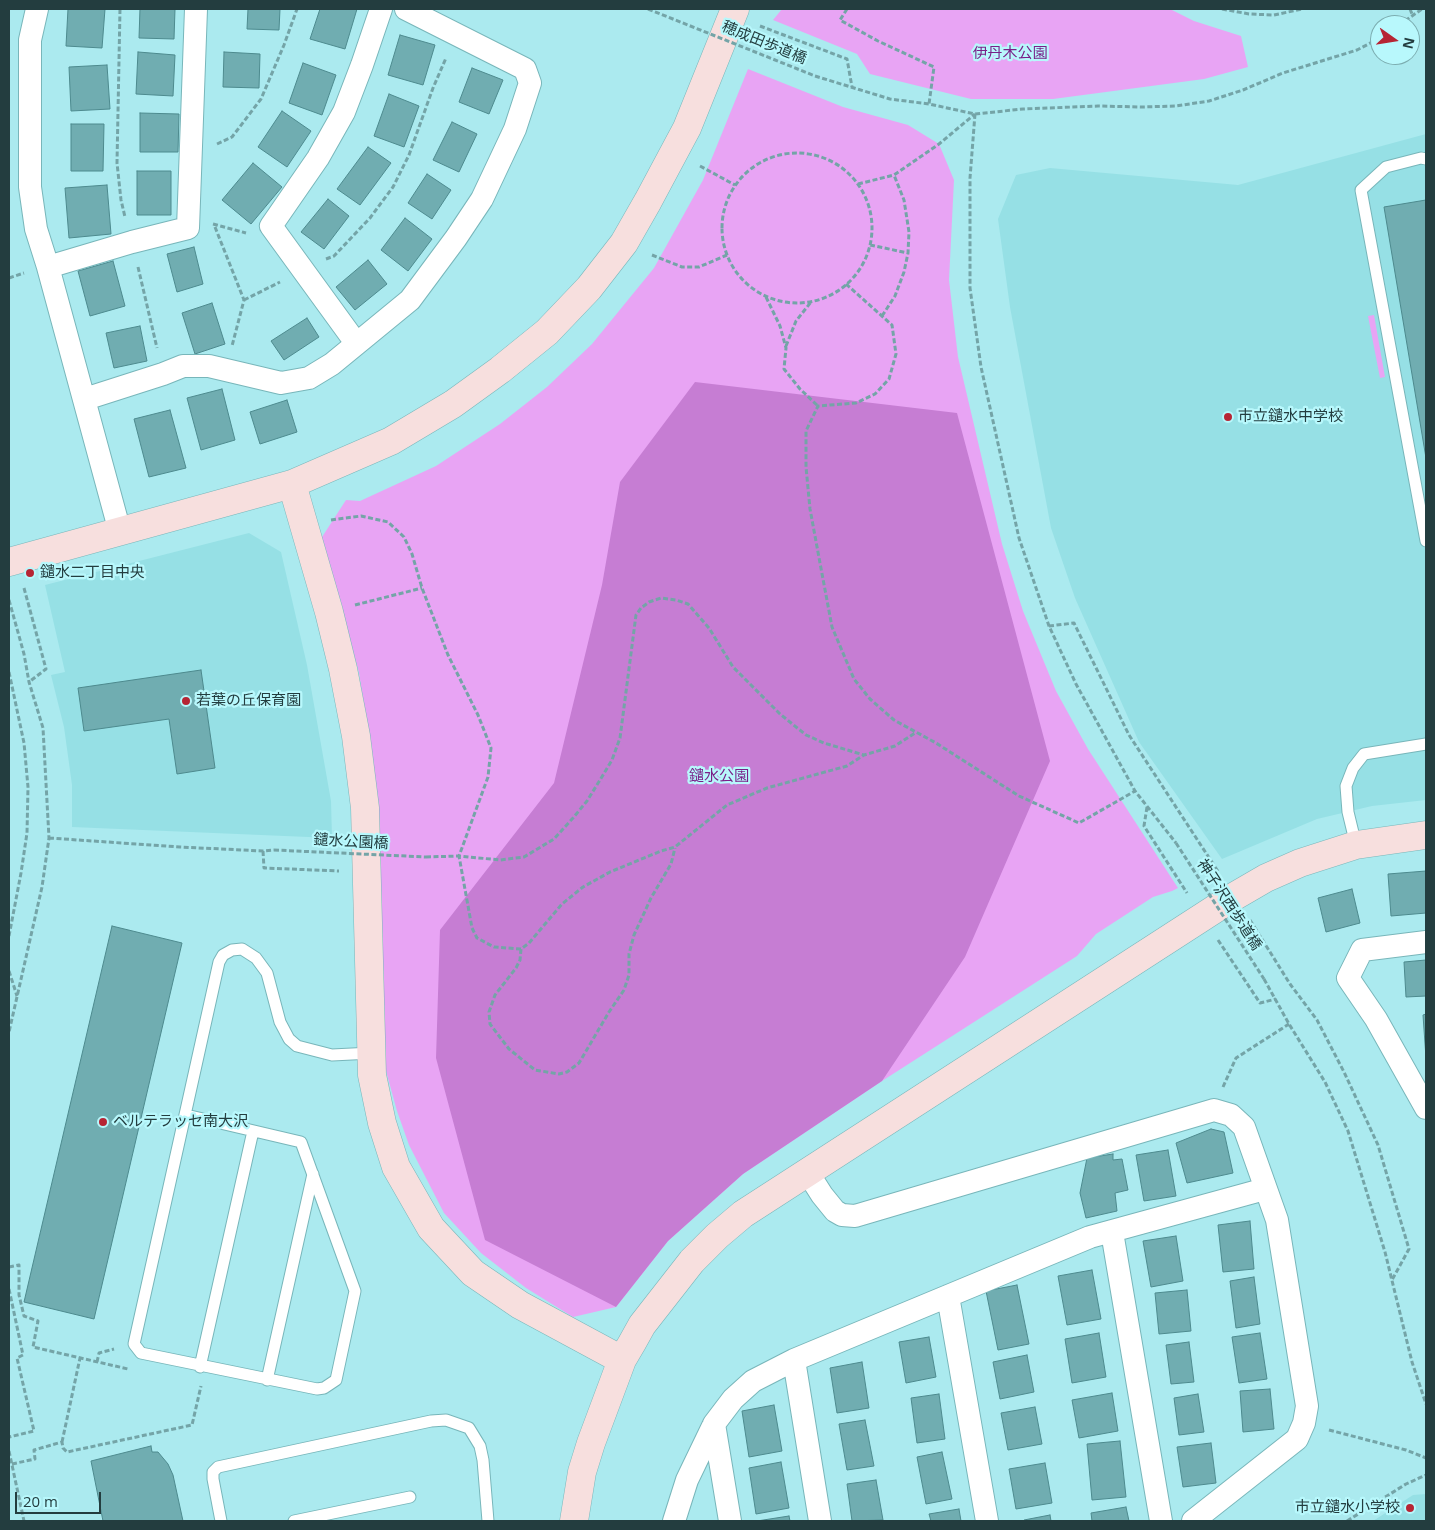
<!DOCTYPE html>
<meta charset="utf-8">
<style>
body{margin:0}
#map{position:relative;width:1435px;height:1530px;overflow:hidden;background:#abeaef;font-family:"Open Sans",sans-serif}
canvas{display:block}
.frame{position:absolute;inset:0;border:10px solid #233d3f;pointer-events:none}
.north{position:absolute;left:1370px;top:15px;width:50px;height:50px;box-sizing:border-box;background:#b8f8fc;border:1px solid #7cadb0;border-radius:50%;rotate:103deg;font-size:14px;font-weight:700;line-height:20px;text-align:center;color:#233d3f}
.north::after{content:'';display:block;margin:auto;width:18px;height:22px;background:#b62534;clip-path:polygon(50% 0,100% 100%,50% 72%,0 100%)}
.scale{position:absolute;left:15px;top:1492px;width:86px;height:22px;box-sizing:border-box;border:2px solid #233d3f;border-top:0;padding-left:6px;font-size:15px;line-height:18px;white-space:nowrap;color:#233d3f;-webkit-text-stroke:4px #b8f8fc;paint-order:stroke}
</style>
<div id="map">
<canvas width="1435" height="1530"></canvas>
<div class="frame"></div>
<div class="north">N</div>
<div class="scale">20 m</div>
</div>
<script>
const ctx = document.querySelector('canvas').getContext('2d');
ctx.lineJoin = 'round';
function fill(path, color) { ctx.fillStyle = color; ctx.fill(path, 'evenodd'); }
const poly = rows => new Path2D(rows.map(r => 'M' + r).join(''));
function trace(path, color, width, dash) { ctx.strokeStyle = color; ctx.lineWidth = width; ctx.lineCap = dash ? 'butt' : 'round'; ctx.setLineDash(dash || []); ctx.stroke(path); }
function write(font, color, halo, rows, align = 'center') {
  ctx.font = font + ' "Open Sans","Noto Sans JP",sans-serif'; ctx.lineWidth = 4.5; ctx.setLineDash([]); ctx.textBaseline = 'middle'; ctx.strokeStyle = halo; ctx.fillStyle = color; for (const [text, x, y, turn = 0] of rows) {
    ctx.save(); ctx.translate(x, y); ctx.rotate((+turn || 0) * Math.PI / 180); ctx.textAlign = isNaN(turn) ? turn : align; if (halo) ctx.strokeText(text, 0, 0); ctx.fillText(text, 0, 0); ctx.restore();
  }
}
fill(poly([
 [1426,134,1426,800,1372,806,1317,819,1222,859,1139,742,1075,598,1051,528,1010,307,998,219,1016,175,1050,168,1238,185],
 [249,533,281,552,307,665,331,801,332,838,72,827,72,785,64,727,51,675,65,672,45,585],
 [1426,1494,1426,1521,1373,1521,1413,1495]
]), '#96e0e5');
fill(poly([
 [782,9,1170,9,1194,21,1241,36,1248,67,1204,79,1053,99,971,99,870,74,857,54,773,20],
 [748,69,843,107,908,125,939,144,954,180,949,280,958,357,1002,544,1023,611,1056,691,1088,749,1178,888,1172,891,1153,897,1096,934,1077,956,882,1081,743,1174,668,1241,616,1307,573,1317,526,1288,481,1253,444,1213,409,1145,397,1111,386,1071,379,829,368,730,359,673,322,537,346,500,360,501,436,466,500,424,547,387,592,344,654,268,703,180],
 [1374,315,1385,377,1380,378,1368,316]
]), '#e8a4f4');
fill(poly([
 [695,382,957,413,1050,761,965,957,882,1081,743,1174,668,1241,616,1307,485,1240,436,1058,440,930,554,783,602,585,620,482]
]), '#c67dd3');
const building = poly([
 [68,9,105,9,102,48,66,46,68,9],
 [140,9,175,9,174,39,139,38,140,9],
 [248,9,280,9,279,30,247,29,248,9],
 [320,9,357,9,345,49,310,39,320,9],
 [400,35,435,45,423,85,388,75,400,35],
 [138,52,175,55,173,96,136,94,138,52],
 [224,52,260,54,259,88,223,87,224,52],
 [303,63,336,75,322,115,289,103,303,63],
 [107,65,110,109,71,111,69,67,107,65],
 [472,68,503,80,489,114,459,102,472,68],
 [389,94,419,106,404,147,374,136,389,94],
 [282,111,311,131,287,167,258,147,282,111],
 [140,113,179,114,178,152,140,152,140,113],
 [452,122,477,134,459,172,433,160,452,122],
 [71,124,104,124,103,171,71,171,71,124],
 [368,147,391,163,360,205,337,189,368,147],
 [253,163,282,187,251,224,222,200,253,163],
 [137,171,171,171,171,215,137,215,137,171],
 [427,174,451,190,432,219,408,203,427,174],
 [107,185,111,234,69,238,65,188,107,185],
 [328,199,349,216,324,249,301,232,328,199],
 [1426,200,1426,458,1384,207,1426,200],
 [405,218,432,239,408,271,381,250,405,218],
 [194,247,203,284,177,292,167,254,194,247],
 [368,260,387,284,355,310,336,287,368,260],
 [113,261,125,306,90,316,78,271,113,261],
 [212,303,225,344,195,354,182,313,212,303],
 [307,318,319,337,284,360,271,341,307,318],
 [140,326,147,361,114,368,106,333,140,326],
 [222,389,235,440,201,450,187,398,222,389],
 [287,400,297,432,260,444,250,412,287,400],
 [170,410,186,468,149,477,134,419,170,410],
 [201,670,215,768,177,774,169,719,84,731,78,688,201,670],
 [1426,871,1426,913,1391,916,1388,874,1426,871],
 [1352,889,1360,923,1326,932,1318,898,1352,889],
 [112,926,182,943,94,1319,24,1302,112,926],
 [1426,960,1426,996,1406,997,1404,962,1426,960],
 [1426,1014,1426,1058,1423,1015,1426,1014],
 [1211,1129,1224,1132,1233,1173,1187,1183,1176,1143,1211,1129],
 [1168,1150,1176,1196,1144,1201,1136,1155,1168,1150],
 [1113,1154,1113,1160,1122,1159,1128,1190,1115,1193,1117,1211,1086,1218,1080,1193,1087,1158,1113,1154],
 [1250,1221,1254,1269,1223,1272,1218,1225,1250,1221],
 [1176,1236,1183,1281,1151,1287,1143,1241,1176,1236],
 [1092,1270,1101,1319,1067,1325,1058,1276,1092,1270],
 [1254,1277,1260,1324,1236,1328,1230,1281,1254,1277],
 [1017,1285,1029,1344,998,1350,986,1291,1017,1285],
 [1187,1290,1191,1331,1159,1334,1155,1293,1187,1290],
 [1099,1333,1106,1377,1072,1383,1065,1339,1099,1333],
 [1260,1333,1267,1379,1239,1383,1232,1337,1260,1333],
 [929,1337,936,1377,906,1383,899,1342,929,1337],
 [1189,1342,1194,1382,1171,1384,1166,1345,1189,1342],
 [1027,1355,1034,1392,1000,1399,993,1362,1027,1355],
 [862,1362,869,1408,837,1413,830,1368,862,1362],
 [1270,1389,1274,1429,1243,1432,1240,1391,1270,1389],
 [1112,1393,1118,1431,1079,1438,1072,1400,1112,1393],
 [939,1394,945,1439,917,1443,911,1398,939,1394],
 [1198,1394,1204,1432,1179,1435,1174,1398,1198,1394],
 [774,1405,782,1451,749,1457,742,1411,774,1405],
 [1035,1407,1042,1444,1008,1450,1001,1413,1035,1407],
 [865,1420,874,1466,847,1470,839,1424,865,1420],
 [1120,1441,1126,1497,1092,1500,1087,1444,1120,1441],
 [1211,1443,1216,1483,1183,1487,1177,1447,1211,1443],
 [151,1446,152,1452,158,1452,168,1464,173,1475,183,1521,103,1521,91,1461,151,1446],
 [942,1452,952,1499,926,1504,917,1457,942,1452],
 [781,1462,789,1508,756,1514,749,1468,781,1462],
 [1045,1463,1052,1503,1016,1509,1009,1469,1045,1463],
 [876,1480,883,1520,852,1521,847,1484,876,1480],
 [1126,1507,1129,1521,1092,1521,1091,1513,1126,1507],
 [959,1509,961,1521,931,1521,929,1514,959,1509],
 [1050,1515,1051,1521,1024,1521,1024,1520,1050,1515],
 [789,1516,790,1521,757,1521,789,1516]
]);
fill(building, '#70adb1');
trace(building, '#4d8a8e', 1);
const lane = poly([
 [1426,159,1421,158,1386,167,1361,190,1426,541],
 [1356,845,1348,812,1346,786,1353,768,1364,754,1426,744],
 [186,1115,301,1142,355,1291,336,1380,324,1388,317,1389,141,1353,134,1344,219,962,223,955,232,950,242,949,256,958,267,973,280,1022,289,1039,297,1046,332,1055,372,1053],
 [200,1367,253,1131],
 [267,1380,313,1174],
 [221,1521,213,1479,213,1472,218,1467,431,1421,446,1420,469,1428,480,1446,483,1460,488,1521],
 [294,1521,410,1497]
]);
const street = poly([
 [37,9,30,40,30,187,36,229,48,267,120,532],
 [48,267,132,242,188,228,196,9],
 [356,343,271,226,318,158,344,112,362,65,381,9],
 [85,399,163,374,183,366,209,366,281,383,309,378,332,364,410,300,456,238,482,199,515,129,530,83,525,69,406,9],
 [1426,942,1362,950,1348,978,1376,1019,1426,1108],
 [808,1173,822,1195,835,1211,842,1215,855,1216,1214,1110,1231,1115,1244,1127,1277,1220,1307,1406,1304,1423,1297,1439,1193,1521],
 [1112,1232,1161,1521],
 [948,1296,987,1521],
 [794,1360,820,1521],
 [714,1424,730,1521],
 [674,1521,687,1480,714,1424,733,1399,753,1381,794,1360,1090,1237,1265,1189]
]);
const secondary = poly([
 [292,484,329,612,343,669,356,736,365,808,372,1075,382,1123,396,1167,431,1228,473,1273,520,1305,622,1360],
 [9,562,292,484,391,441,453,404,500,370,547,332,589,288,624,243,648,201,687,128,735,9],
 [574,1521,582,1472,591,1443,622,1360,632,1343,642,1325,692,1261,717,1236,743,1214,1235,896,1266,878,1300,863,1356,845,1426,835]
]);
trace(lane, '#78b6ba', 13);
trace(street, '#78b6ba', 24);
trace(secondary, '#78b6ba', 29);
trace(poly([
 [120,9,117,163,121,200,125,217],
 [847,9,840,20,878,41,934,67,929,104],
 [1222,9,1249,14,1274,15,1302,9],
 [1410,9,1412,14],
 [1399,25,1422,9],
 [760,26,847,59,852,87],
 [815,76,890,99,929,104,975,114,1023,109,1098,106,1141,107,1176,106,1209,101,1243,90,1283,73,1357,50,1380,38],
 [975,114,970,178,970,288,981,367,1019,538,1049,626,1076,684,1135,791,1176,843],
 [217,144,232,137,261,99,284,45,297,9],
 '722 228a75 75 0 1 1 150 0a75 75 0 1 1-150 0Z',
 [700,166,735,185],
 [858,184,894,175,939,144,975,114],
 [213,224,246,233],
 [215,227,244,300,232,346],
 [870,245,908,253],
 [652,255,682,267,699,267,727,255],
 [326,259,334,256,370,218,393,187,409,155,433,88,446,58],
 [138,267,157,348],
 [9,278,24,273],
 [846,284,892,325,896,354,889,379,875,394,856,403,818,406,806,431,806,467,810,509,820,563,832,627,854,679,870,699,894,720,936,743,1019,796,1079,823,1135,791],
 [766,297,780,326,786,348,784,369,800,389,818,406],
 [244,300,280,282],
 [882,316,895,296,904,272,908,253,909,232,904,200,894,175],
 [786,346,796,321,811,302],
 [331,520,361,516,388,522,404,537,412,554,422,588,448,655,478,715,491,748,488,777,459,856,472,928,477,938,494,947,521,949,529,943,562,904,583,887,610,872,661,851,675,847,727,805,767,788,847,766,864,755,895,746,915,733],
 [24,588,46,669,29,682],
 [9,600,24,654,29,682,43,728,49,838,42,887,9,1032],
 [355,605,422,588],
 [1049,626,1074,623,1129,735,1219,873],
 [9,672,24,743,28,787,27,833,21,873,9,936],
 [1147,807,1144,826,1187,893],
 [49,838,180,847,263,851,274,850],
 [263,851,264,868,339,871],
 [426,857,459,856,500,860,524,857,554,839,573,818,587,801,600,780,612,760,620,738,636,615,641,608,649,602,661,598,676,600,688,604,709,628,733,667,780,714,806,735,824,743,864,755],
 [1250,920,1290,984,1317,1020,1344,1072,1378,1145,1409,1249,1392,1280],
 [1218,940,1260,1003,1276,999],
 [521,949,520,960,516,968,495,995,489,1012,490,1024,509,1049,535,1070,559,1074,567,1072,579,1063,609,1012,624,990,629,975,629,954,634,935,651,898,671,864,675,848],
 [9,971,17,996],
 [1264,979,1289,1024,1325,1082,1348,1131,1385,1252,1412,1362,1426,1404],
 [1223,1087,1236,1058,1289,1024],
 [9,1267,19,1265,19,1295,24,1316,38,1321,33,1347,128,1369],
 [9,1289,23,1355,17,1358,34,1431,9,1437],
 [97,1362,99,1353,114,1349],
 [1329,1430,1406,1450,1426,1458],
 [62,1442,80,1358],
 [9,1451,24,1521],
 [12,1464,35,1459,34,1450,62,1442,63,1448,67,1452,192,1425,201,1386],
 [1347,1521,1406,1484,1426,1475]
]), '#74a4a7', 3, [5, 2.5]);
trace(lane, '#fff', 11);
trace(street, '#fff', 22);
trace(secondary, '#f7dfde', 28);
trace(poly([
 [648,9,815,76],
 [1176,843,1264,979],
 [274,850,426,857]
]), '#74a4a7', 3, [5, 2.5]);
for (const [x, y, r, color] of [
 [1228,417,5,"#b62534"],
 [30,573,5,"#b62534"],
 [186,701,5,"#b62534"],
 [103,1122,5,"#b62534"],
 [1410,1508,5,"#b62534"]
]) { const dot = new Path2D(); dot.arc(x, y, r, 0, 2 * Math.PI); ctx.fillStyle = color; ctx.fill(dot); trace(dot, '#b8f8fc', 2); }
write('15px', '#233d3f', '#b8f8fc', [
 ["穂成田歩道橋",764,43,22],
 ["鑓水公園橋",351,842,3],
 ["神子沢西歩道橋",1229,905,57]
]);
write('15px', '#792088', '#b8f8fc', [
 ["伊丹木公園",1010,54],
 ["鑓水公園",719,777]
]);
write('15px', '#233d3f', '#b8f8fc', [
 ["市立鑓水中学校",1238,417],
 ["鑓水二丁目中央",40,573],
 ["若葉の丘保育園",196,701],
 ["ベルテラッセ南大沢",113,1122],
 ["市立鑓水小学校",1400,1508,"right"]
], 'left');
</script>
